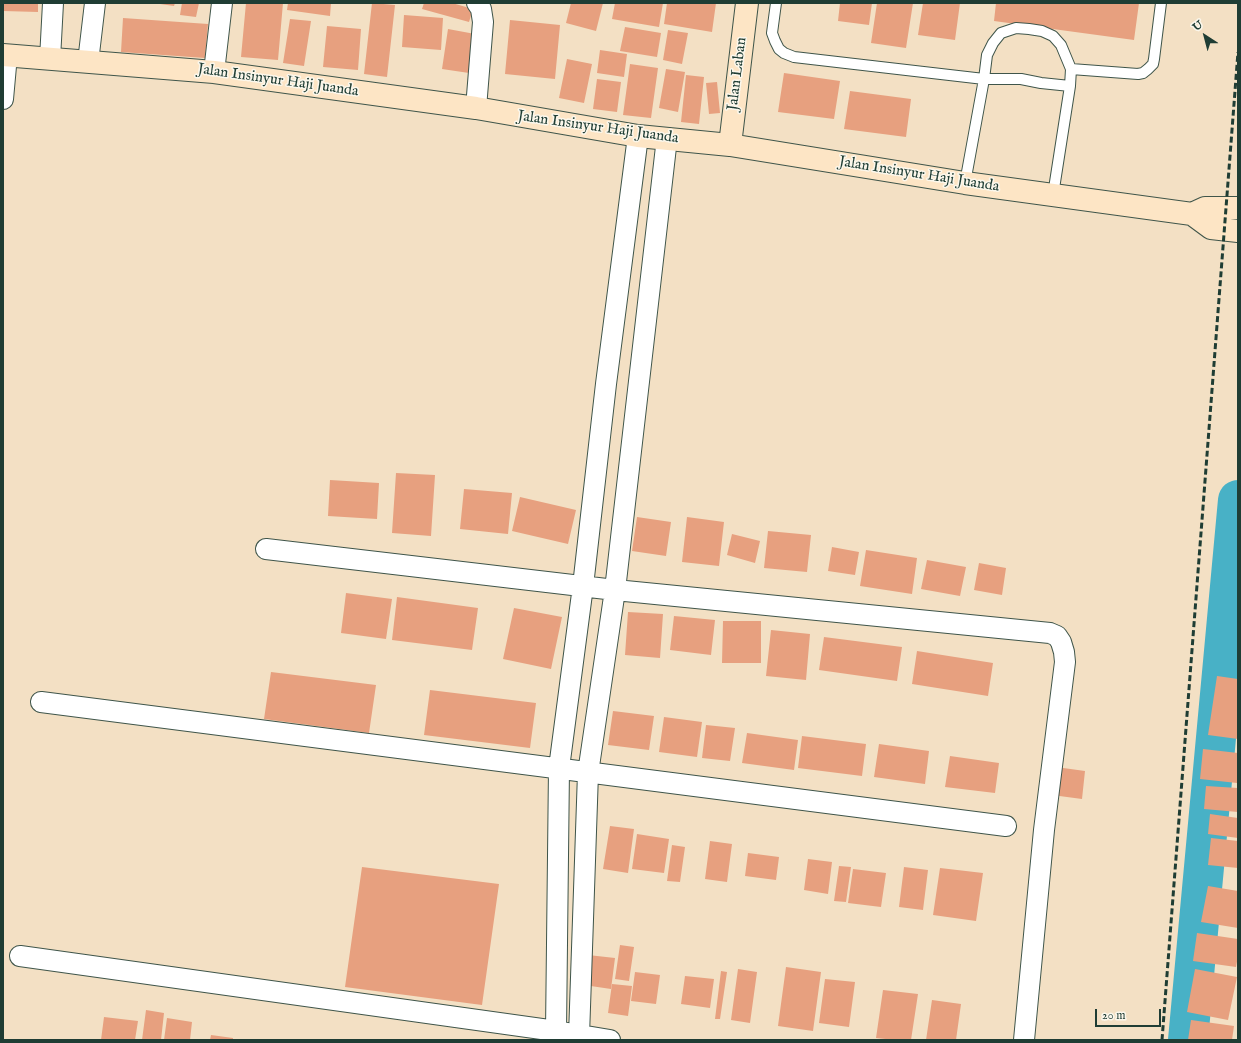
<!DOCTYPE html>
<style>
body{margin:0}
#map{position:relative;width:1241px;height:1043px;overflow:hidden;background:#f3e0c4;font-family:"IM FELL English",serif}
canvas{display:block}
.frame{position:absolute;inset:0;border:4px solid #1f3d34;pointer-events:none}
.north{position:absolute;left:1185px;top:16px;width:40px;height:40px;-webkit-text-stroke:3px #fbf7ec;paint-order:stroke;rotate:324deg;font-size:11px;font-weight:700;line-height:16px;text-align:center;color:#1f3d34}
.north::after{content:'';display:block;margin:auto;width:14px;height:18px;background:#1f3d34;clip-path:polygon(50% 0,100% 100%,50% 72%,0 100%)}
.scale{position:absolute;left:1095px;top:1009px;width:66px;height:18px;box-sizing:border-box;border:2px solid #1f3d34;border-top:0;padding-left:5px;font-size:12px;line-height:14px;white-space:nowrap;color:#1f3d34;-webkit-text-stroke:3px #fbf7ec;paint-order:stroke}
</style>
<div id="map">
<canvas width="1241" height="1043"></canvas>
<div class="frame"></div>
<div class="north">U</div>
<div class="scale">20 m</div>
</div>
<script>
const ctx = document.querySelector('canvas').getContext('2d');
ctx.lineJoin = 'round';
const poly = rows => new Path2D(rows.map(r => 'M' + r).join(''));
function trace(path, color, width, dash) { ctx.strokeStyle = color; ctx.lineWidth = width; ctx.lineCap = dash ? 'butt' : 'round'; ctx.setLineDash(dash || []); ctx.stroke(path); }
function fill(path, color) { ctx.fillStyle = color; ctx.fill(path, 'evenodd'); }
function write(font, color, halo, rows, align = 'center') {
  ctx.font = font + ' "IM FELL English",serif'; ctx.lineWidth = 3; ctx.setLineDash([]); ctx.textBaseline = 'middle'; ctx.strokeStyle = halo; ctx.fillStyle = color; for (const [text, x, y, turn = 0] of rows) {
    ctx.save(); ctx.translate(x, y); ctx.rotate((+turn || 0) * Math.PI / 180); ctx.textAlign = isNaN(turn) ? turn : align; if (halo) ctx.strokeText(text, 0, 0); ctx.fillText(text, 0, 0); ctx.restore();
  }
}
trace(poly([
 [1188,1040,1238,500]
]), '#48b1c6', 40);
fill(poly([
 [3,3,38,3,38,12,3,11],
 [160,3,175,3,174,6,160,4],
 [182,3,199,3,196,17,180,15],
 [246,3,283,3,278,60,241,57],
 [288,3,331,3,330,16,287,10],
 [372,3,395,5,387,77,364,74],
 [424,3,452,3,473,9,469,22,422,9],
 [571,3,603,3,596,31,566,23],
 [615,3,663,3,659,27,612,19],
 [667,3,716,3,712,32,664,24],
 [840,3,872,3,869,25,838,21],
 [877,3,913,3,906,48,871,43],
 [923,3,960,3,955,40,918,35],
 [996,3,1139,3,1134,40,994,21],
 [404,15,443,18,441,50,402,47],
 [123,18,208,24,205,58,121,52],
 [290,19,311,21,304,66,283,63],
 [510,20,560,25,555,79,505,74],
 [327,26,361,29,358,70,323,67],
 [625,27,661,33,657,57,620,51],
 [448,29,475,34,469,73,442,69],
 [668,30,688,33,682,64,663,60],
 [600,50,627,54,624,77,597,73],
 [567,59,592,64,584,103,559,98],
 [630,64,658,68,651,118,623,115],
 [666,69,685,72,678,112,659,108],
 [784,73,840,81,834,119,778,112],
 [686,75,704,77,699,124,681,122],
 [597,79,621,82,617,112,593,109],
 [717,82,720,113,709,114,706,83],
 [850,91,911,99,906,137,844,129],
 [396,473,435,475,431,536,392,533],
 [330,480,379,483,377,519,328,516],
 [464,489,512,493,508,534,460,529],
 [520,497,576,510,568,544,512,531],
 [637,517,671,522,666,556,632,551],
 [687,517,724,522,719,566,682,562],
 [768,531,811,535,807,572,764,568],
 [732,534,760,541,755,563,727,555],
 [832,547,859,552,855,575,828,571],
 [866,550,917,558,912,594,860,586],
 [927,560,966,567,960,596,921,589],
 [979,563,1006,568,1002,595,974,590],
 [346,593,392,599,386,639,341,633],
 [397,597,478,608,472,650,392,640],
 [514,608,562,617,551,669,503,659],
 [628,612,663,614,660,658,625,655],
 [674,616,715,620,711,655,670,650],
 [723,621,761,621,761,663,722,663],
 [771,630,810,634,806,680,766,676],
 [824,637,902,647,897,681,819,670],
 [917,651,993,663,988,696,912,684],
 [271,672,376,685,369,733,264,719],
 [1217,676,1238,679,1238,739,1208,735],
 [430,690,536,703,530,748,424,735],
 [613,711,654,716,649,750,608,745],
 [664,717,702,722,697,757,659,752],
 [706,725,735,728,730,761,702,758],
 [747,733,798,740,794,770,742,763],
 [802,736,866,744,862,776,798,768],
 [879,744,929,751,925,784,874,777],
 [1203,749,1238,753,1237,783,1200,779],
 [950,756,999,763,995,793,945,787],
 [1056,767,1085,771,1082,799,1052,795],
 [1206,786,1238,788,1238,812,1204,809],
 [1210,814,1238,818,1238,838,1208,834],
 [610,826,634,829,628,873,603,869],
 [637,834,669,839,664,873,632,869],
 [1211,838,1238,841,1238,868,1208,865],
 [710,841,732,844,727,882,705,879],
 [672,845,685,847,680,882,667,881],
 [748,853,779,857,776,880,745,876],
 [808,859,832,862,828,894,804,890],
 [839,866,851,867,846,902,834,901],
 [362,867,499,884,482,1005,345,987],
 [904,867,928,870,923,910,899,907],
 [940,868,983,873,976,921,933,915],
 [853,869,886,873,881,907,848,903],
 [1208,886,1238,891,1238,928,1201,922],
 [1197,933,1238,939,1238,956,1236,967,1193,961],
 [620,945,634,947,629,981,615,979],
 [588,955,615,958,611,989,584,985],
 [786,967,821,972,813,1031,778,1026],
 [738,969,757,972,750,1023,731,1020],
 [1195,969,1237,977,1228,1020,1187,1012],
 [721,971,727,972,720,1019,715,1019],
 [635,972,660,975,656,1004,631,1001],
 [685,976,714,979,710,1008,681,1004],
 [825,979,855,982,849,1027,819,1023],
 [612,984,632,986,628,1016,608,1013],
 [883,990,918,994,911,1040,895,1040,876,1038],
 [932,1000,961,1004,956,1040,926,1040],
 [146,1010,164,1013,161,1040,142,1040],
 [104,1017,138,1021,135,1040,101,1040],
 [167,1018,192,1022,190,1040,164,1040],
 [1191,1020,1234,1026,1232,1040,1188,1040],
 [211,1035,233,1038,233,1040,210,1040]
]), '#e7a07f');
const lane = poly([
 [776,3,772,33,775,41,779,49,784,53,794,57,984,79,987,55,993,43,1001,33,1016,28,1029,29,1042,31,1053,36,1061,45,1071,69,1070,86],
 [1071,69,1138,74,1143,73,1148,69,1153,64,1154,59,1161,3],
 [965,183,984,79,1021,79,1041,83,1070,86,1053,195]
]);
const street = poly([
 [50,59,53,3],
 [88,62,95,3],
 [214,72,222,3],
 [3,99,7,55],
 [476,108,483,22,481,9,477,3],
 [266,549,615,590,1050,633,1057,636,1061,642,1064,652,1065,662,1044,830,1024,1040],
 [41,702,1006,826],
 [20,956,556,1031,610,1040],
 [551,1040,556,1031,559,768,583,586,606,384,638,136],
 [577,1040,579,1036,588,773,615,590,667,138]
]);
const secondary = poly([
 [3,55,214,72,476,108,638,136,730,145,965,183,1192,214,1211,228,1238,231],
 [730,145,747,3],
 [1192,214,1205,208,1238,208]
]);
trace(lane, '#3f554a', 12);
trace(street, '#3f554a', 22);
trace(secondary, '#3f554a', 24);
trace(lane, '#fff', 10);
trace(street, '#fff', 20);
trace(secondary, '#fde5c5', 22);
trace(poly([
 [1162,1040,1238,52]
]), '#1f3d34', 3, [6, 3]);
write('15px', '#1f3d34', '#fbf7ec', [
 ["Jalan Laban",738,74,-83],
 ["Jalan Insinyur Haji Juanda",278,81,8],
 ["Jalan Insinyur Haji Juanda",598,128,8],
 ["Jalan Insinyur Haji Juanda",919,175,9]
]);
</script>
